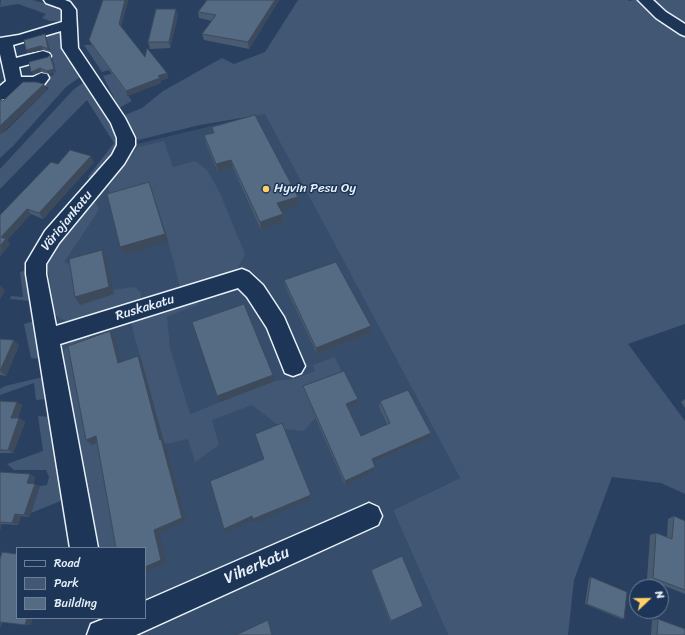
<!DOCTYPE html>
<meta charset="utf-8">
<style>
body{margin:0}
#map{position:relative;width:685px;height:635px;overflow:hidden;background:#294061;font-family:Sriracha,sans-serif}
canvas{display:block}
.legend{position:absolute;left:16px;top:547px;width:130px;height:72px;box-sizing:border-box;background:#1d3557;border:1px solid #6e8097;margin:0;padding:5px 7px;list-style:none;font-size:12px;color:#e8f1f8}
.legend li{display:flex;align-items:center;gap:8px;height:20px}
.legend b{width:20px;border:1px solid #6e8097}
.north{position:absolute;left:629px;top:579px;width:40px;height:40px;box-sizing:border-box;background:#1d3557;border:1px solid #6e8097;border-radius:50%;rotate:68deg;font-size:11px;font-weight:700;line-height:16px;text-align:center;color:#e8f1f8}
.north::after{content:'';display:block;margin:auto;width:14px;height:18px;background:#ffd166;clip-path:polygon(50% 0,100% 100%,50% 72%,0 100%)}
</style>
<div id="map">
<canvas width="685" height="635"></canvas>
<ul class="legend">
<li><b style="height:5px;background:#1d3557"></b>Road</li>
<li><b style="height:11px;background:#415774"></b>Park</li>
<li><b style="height:11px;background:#556a83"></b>Building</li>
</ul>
<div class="north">N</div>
</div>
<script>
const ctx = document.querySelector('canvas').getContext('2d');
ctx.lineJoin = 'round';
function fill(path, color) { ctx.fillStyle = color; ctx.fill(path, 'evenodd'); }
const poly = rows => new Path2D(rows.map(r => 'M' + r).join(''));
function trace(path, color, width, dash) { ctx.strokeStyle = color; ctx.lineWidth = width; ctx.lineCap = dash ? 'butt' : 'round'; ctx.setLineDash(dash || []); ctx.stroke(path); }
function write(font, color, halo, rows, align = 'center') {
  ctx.font = font + ' Sriracha,sans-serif'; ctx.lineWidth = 3; ctx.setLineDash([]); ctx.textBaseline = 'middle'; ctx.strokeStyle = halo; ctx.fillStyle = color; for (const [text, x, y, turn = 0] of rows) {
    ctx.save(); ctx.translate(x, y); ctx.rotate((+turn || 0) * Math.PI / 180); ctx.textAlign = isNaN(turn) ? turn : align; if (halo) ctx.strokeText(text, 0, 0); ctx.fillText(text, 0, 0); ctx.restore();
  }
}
fill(poly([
 [265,113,460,478,393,510,448,635,115,635,145,618,145,548,99,548,47,266,50,255,137,144]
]), '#364d6b');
fill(poly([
 [1,0,32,0,48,4,61,10,64,15,63,21,50,21,42,18,46,14,18,4,0,7],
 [298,0,628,0,629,1,634,0,685,0,685,324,628,344,685,421,685,494,661,483,612,477,574,580,568,635,448,635,393,510,460,478,265,114,200,125,138,140,125,115,142,108,163,91,222,58,234,64,265,52],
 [61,29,62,41,65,53,80,77,66,87,13,146,0,158,0,134,7,130,49,88,38,83,45,77,54,75,53,73,56,72,46,36],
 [84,45,104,45,117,68,102,72],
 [117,72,113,75,132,101,119,108,103,76],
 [84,82,111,124,117,135,118,142,116,149,95,180,88,177,114,143,87,100,0,189,0,169,73,90],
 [164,141,173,167,195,161,207,170,220,193,245,254,238,268,226,276,181,291,168,241,152,191,111,202,108,187,138,147],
 [94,200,99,208,95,216,64,262,74,266,81,304,113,294,113,290,135,287,141,293,141,298,138,303,91,318,69,322,61,319,55,315,47,266,50,255],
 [27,270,31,301,10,299,11,296,23,297,20,272],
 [189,299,198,301,199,304,167,317,170,348,190,414,274,381,293,379,315,371,313,365,335,357,344,377,304,392,315,418,304,431,283,429,252,405,212,420,219,445,195,462,188,439,166,444,122,548,98,548,63,361,64,350,76,336,90,332,92,444,142,362,135,339,131,320],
 [34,321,41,359,31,358,24,324],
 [43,377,47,399,36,400,34,383,0,395,0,389,5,386],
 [38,416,50,417,63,500,31,513,40,486,47,485,49,477,46,470,14,470,7,464,43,451]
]), '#415774');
const minor = poly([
 [44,0,65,0,70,2,76,10,78,48,125,118,135,138,135,145,124,164,59,243,46,264,46,274,56,326,242,269,249,272,263,285,284,317,305,366,301,373,293,376,285,373,267,328,247,297,238,288,60,344,98,548,70,548,26,274,26,263,45,231,112,155,117,145,117,138,111,123,62,48,61,31,13,45,16,58,43,51,49,53,51,56,49,59,19,67,21,77,33,77,41,73,47,74,49,78,43,86,18,87,6,99,0,100,0,86,6,81,0,54,0,38,19,35,62,22,62,10,60,8,46,3,44,0],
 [638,0,653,0,666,12,685,24,685,36,680,34,656,18,638,0],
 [369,503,378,507,382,516,378,525,136,635,87,635,91,624,106,618,145,618,145,601,369,503]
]);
trace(minor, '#e8f1f8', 3);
fill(minor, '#1d3557');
fill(poly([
 [103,0,127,0,128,1,121,26,145,57,167,73,168,78,160,81,161,83,127,96,91,44,89,40],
 [279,0,249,49,204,40,202,34,212,21,199,18,198,12],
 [178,15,170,48,150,49,148,42],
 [45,34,46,37,50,52,43,50,28,53,26,50],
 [50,55,56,72,49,74,41,72,33,75],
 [212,127,298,197,299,205,281,211,283,214,284,223,261,230,233,168,218,172,206,144,204,135,213,133],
 [94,162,43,219,31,214,7,240,10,244,0,256,0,215,58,164],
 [284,280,371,326,371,333,317,354,286,288],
 [0,339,19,345,6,376,0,375,0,376],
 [303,386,357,404,348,408,361,436,387,424,379,407,380,401,429,438,373,462,375,467,374,472,345,485,304,392],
 [685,399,685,408,681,402],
 [0,401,22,405,18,418,25,422,13,453,0,453],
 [0,472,30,474,35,477,33,484,40,486,29,517,21,516,18,525,2,524,0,530],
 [674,516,685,521,685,594,647,579,650,535,656,533,667,537,668,519],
 [371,570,423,606,390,622,371,572],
 [591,577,624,619,621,619,585,604,589,578],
 [658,619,685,635,651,635,652,620]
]), '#495b71');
fill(poly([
 [125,0,127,0,128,1,120,28,119,24],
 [275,0,279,0,249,49,248,42],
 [176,9,178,15,170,48,169,42],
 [45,34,46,37,50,52,48,49],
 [41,46,43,50,28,53,26,50],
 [50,55,56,72,49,74,47,71],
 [40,68,41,72,33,75,31,72],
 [167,73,168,78,160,81,161,83,127,96,126,91,158,76],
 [44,84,47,90,0,135,0,126],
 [91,156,94,162,43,219,39,213],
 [231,160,233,168,218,172,216,164],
 [149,182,152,190,168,241,125,255,120,247],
 [298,197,299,205,279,212,277,203],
 [27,209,31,214,7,240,10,244,0,256,1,237],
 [283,214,284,223,261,230,260,222],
 [102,250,107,258,114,294,80,305,75,297],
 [0,285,5,290,0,300],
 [371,326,371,333,317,354,316,348],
 [110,331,115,338,123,369,118,363],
 [14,340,19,345,6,376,0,371],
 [138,356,142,362,164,442,166,444,186,521,159,533,166,562,145,572,145,567,154,530],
 [273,375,275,381,220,402,217,396],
 [358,399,357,404,346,409,346,404],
 [17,402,22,405,17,421,11,418],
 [19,418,25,422,13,453,8,450],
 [431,433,429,438,371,463,372,459],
 [96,436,102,441,92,445,86,440],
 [375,467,374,472,345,485,345,481],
 [30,474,35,477,32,486,27,483],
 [35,484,40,486,29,517,24,515],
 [311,495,311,498,256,523,254,520,227,532,224,529,252,516],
 [15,514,21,516,18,525,12,523],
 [0,523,2,524,0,530],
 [27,618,33,618,31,625,25,625],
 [268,620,269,621,273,635,272,635],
 [0,622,3,622,0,629]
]), '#3c4a5c');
const building = poly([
 [103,0,125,0,119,24,145,57,147,48,167,73,158,76,160,78,126,91,89,40,103,0],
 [207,0,275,0,248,42,202,34,216,15,198,12,207,0],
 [156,9,176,9,169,42,148,42,156,9],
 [45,34,48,49,41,46,26,50,24,40,45,34],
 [50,55,54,69,47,71,40,68,31,72,29,62,48,57,50,55],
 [23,82,36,82,44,84,0,126,0,100,3,101,23,82],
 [255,115,298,197,277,203,283,214,260,222,231,160,216,164,204,135,214,133,212,127,255,115],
 [70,150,91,156,39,213,27,209,1,237,6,239,0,246,0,215,51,162,58,164,70,150],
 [149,182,165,234,120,247,107,194,149,182],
 [102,250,109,287,75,297,69,259,102,250],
 [336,262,371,326,316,348,284,280,336,262],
 [244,304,273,375,217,396,192,322,244,304],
 [110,331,118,363,138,356,160,440,161,439,182,518,154,530,161,560,145,567,145,548,116,548,96,436,86,440,68,346,110,331],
 [0,339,14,340,0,371,0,339],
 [344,371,358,399,346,404,361,436,390,423,380,401,408,390,431,433,372,459,375,467,345,481,303,386,344,371],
 [0,401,17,402,11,418,19,418,8,450,0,450,0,401],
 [282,423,311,495,253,519,252,516,224,529,210,481,264,459,255,434,282,423],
 [0,472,30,474,27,483,35,484,24,515,15,514,12,523,0,522,0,472],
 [674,516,685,521,685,590,653,578,656,533,672,539,674,516],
 [2,552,17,554,17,618,27,618,25,625,0,622,0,559,2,552],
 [402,556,423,606,391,621,371,570,402,556],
 [591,577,627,592,624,619,587,604,591,577],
 [658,619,685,629,685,635,657,635,658,619],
 [268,620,272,635,236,635,268,620]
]);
fill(building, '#556a83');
trace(building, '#3c4a5c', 1);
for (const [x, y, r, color] of [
 [266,189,4,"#ffd166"]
]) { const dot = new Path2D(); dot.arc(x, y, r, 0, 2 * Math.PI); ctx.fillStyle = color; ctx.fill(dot); trace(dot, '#1d3557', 1.5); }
write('13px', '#e8f1f8', '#1d3557', [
 ["Hyvin Pesu Oy",274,189]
], 'left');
write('13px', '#e8f1f8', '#1d3557', [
 ["Väriojankatu",67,221,-51],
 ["Ruskakatu",145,308,-17]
]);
write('16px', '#e8f1f8', '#1d3557', [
 ["Viherkatu",257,566,-24]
]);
</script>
